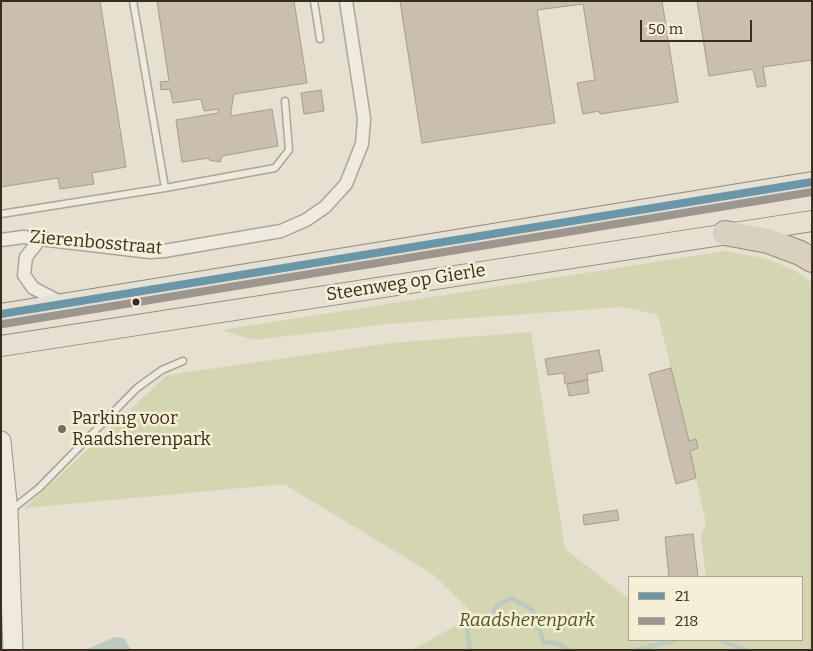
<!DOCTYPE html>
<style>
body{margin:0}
#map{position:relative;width:813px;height:651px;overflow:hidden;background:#e5e0cf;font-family:Bitter,serif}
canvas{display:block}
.frame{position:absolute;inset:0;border:2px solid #3a2d1f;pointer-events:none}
.legend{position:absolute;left:628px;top:576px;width:175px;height:65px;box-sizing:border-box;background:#f6eed5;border:1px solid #aba18c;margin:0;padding:6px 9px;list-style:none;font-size:15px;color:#3a2d1f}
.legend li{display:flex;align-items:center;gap:10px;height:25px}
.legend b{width:25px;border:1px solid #aba18c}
.scale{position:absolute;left:640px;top:20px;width:112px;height:22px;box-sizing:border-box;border:2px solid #3a2d1f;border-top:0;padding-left:6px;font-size:15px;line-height:18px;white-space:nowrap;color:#3a2d1f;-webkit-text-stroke:4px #f6eed5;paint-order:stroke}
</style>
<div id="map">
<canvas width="813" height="651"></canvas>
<div class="frame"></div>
<ul class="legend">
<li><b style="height:6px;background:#6997aa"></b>21</li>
<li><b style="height:6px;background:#9c968f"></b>218</li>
</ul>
<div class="scale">50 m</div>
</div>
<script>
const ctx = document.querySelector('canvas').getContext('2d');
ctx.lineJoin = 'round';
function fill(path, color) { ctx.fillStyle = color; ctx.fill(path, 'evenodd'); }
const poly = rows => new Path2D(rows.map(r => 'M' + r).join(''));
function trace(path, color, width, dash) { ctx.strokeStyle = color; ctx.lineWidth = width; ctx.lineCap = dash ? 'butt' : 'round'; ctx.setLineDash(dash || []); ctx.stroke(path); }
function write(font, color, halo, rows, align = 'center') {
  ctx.font = font + ' Bitter,serif'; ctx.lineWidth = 5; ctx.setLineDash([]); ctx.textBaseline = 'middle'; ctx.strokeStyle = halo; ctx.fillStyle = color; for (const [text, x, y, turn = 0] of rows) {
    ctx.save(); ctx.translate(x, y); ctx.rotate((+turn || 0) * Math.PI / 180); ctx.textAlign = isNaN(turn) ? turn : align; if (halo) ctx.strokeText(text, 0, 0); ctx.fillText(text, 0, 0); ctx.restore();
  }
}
fill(poly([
 [725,251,764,258,792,269,812,282,812,650,412,650,475,615,434,575,284,484,25,508,167,375,391,343,531,332,565,549,629,599,629,640,802,640,802,577,706,577,701,537,706,523,690,451,698,448,696,439,689,441,658,315,623,307,387,324,254,340,222,330]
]), '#d3d6b1');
fill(poly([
 [115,637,124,638,131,650,85,650]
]), '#bacbc1');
trace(poly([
 [720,640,745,650],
 [470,650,467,627,473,624,490,627,494,621,494,610,498,605,512,598,532,610,544,642,559,644,568,650],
 [637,650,675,640]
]), '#bacbc1', 4.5);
const building = poly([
 [1,1,100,1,126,167,92,173,94,184,60,189,58,178,1,187,1,1],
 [157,1,294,1,307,83,234,94,231,111,231,116,272,109,278,146,222,156,220,162,209,160,209,158,182,162,176,120,218,113,219,109,204,111,201,99,173,103,170,89,161,90,160,82,169,81,157,1],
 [400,1,662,1,678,102,600,114,599,111,583,114,577,83,595,80,583,4,537,10,555,123,422,143,400,1],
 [697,1,812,1,812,60,763,67,766,86,757,87,753,69,709,76,697,1],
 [321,90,324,111,304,114,301,93,321,90],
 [599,350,603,371,587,374,588,380,565,384,564,373,548,375,545,359,599,350],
 [671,368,689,441,696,439,698,448,690,451,696,478,676,484,649,374,671,368],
 [587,380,589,393,569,396,567,384,587,380],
 [617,510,619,520,584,525,583,515,617,510],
 [693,534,698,577,669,577,665,537,693,534]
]);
fill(building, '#cabeaf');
trace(building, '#a69c8e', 1);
const lane = poly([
 [314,1,320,39],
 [165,188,275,168,289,150,285,101],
 [1,214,165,188,133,1],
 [11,510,39,488,137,388,162,370,183,361]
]);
const street = poly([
 [40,239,26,257,24,275,33,288,62,303],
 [1,240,23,237,150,252,164,251,281,231,306,220,325,207,346,184,362,144,364,119,360,92,346,1]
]);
const secondary = poly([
 [1,441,8,512,13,650]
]);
const primary = poly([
 [1,314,812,182],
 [1,346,812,221]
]);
const highway = poly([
 [725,233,768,241,800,253,812,260]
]);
trace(lane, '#aba597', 9);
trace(street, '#aba597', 15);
trace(secondary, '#9a9488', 21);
trace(primary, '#908a7e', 22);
trace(highway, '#908a7e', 26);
trace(lane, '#eeeae0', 6);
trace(street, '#eeeae0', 12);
trace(secondary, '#eeeae0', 19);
trace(primary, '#e5e0d2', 20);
trace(highway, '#d9d0bf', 24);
trace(poly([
 [1,314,812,182]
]), '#6997aa', 8);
trace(poly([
 [3,324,812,192]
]), '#9c968f', 8);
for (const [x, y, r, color] of [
 [136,302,4.5,"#3a2d1f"],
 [62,429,5,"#766c5d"]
]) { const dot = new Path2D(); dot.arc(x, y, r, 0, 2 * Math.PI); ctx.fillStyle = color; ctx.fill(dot); trace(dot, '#f6eed5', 2); }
write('18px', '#3a2d1f', '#f6eed5', [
 ["Zierenbosstraat",96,243,5],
 ["Steenweg op Gierle",406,283,-9]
]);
write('18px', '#3a2d1f', '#f6eed5', [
 ["Parking voor",72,419],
 ["Raadsherenpark",72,440]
], 'left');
write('italic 18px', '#485725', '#f6eed5', [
 ["Raadsherenpark",527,621]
]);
</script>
